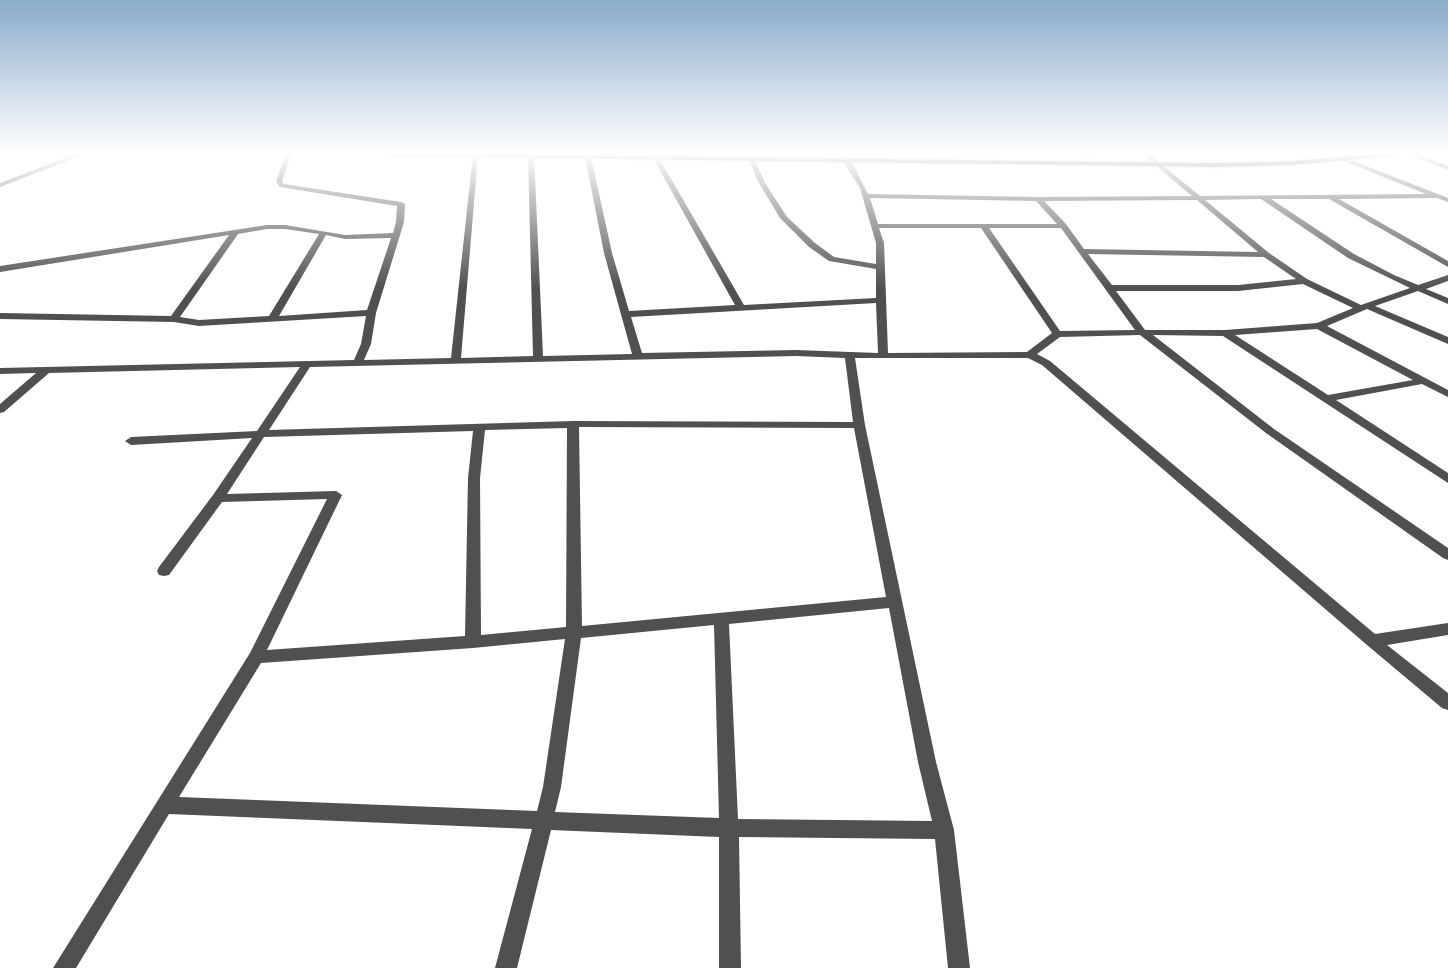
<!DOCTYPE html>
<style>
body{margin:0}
canvas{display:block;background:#fff}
</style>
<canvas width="1448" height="968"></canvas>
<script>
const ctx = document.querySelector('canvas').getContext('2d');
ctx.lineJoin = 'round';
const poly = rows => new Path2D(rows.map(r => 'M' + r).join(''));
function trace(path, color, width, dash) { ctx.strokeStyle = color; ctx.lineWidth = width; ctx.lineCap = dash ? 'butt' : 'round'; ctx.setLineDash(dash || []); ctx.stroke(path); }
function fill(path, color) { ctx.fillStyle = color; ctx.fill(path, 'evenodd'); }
const major = poly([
 [383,154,522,154,1217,163,1291,161,1373,154,1397,154,1394,156,1291,165,1217,167,386,156,383,154]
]);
trace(major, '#dbdbdb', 3);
fill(poly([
 [76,154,85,154,0,187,0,183,76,154],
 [285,154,291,154,282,182,284,184,401,202,405,204,404,222,376,313,371,344,364,360,451,358,473,154,478,155,461,358,533,356,528,154,534,154,543,356,632,354,604,253,585,157,588,155,591,157,612,253,629,311,735,305,653,158,656,156,659,158,744,305,876,298,876,269,829,261,809,247,780,218,759,183,746,154,752,154,765,183,787,217,815,243,834,257,876,264,876,243,860,188,846,166,843,154,848,155,868,194,1038,197,1192,196,1142,154,1149,154,1200,196,1426,194,1341,160,1341,158,1343,157,1448,198,1448,202,1437,198,1339,199,1448,261,1448,267,1329,199,1271,199,1354,254,1394,275,1418,285,1448,275,1448,281,1426,289,1448,298,1448,304,1418,291,1375,306,1448,337,1448,344,1367,309,1327,326,1448,390,1448,397,1422,384,1336,400,1448,473,1448,483,1223,336,1153,335,1274,429,1448,548,1448,560,1443,558,1266,433,1140,335,1060,337,1037,354,1050,361,1375,634,1448,623,1448,635,1387,645,1448,693,1448,710,1442,708,1367,645,1042,365,1028,358,855,358,865,425,936,762,954,830,970,968,948,968,935,839,739,837,741,968,719,968,719,837,551,830,517,968,495,968,532,829,169,814,76,968,53,968,250,653,327,499,222,502,169,575,164,576,159,575,157,571,159,567,213,495,252,438,131,445,125,441,131,437,257,431,300,367,49,373,4,412,0,413,0,404,36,373,0,374,0,368,354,360,361,344,366,316,199,326,174,322,0,319,0,313,171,316,229,235,0,272,0,266,267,225,285,225,345,235,393,233,396,222,397,206,280,187,276,182,285,154],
 [870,198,1036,201,1057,224,878,224,870,198],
 [1197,200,1258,252,1084,249,1066,224,1044,201,1197,200],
 [1205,200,1261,199,1348,258,1410,288,1361,305,1307,279,1269,253,1205,200],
 [879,228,981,228,1052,333,1027,352,888,353,884,243,879,228],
 [989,228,1061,228,1135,330,1060,331,989,228],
 [267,229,285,229,319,234,269,316,199,320,180,317,238,234,267,229],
 [326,235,345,239,391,238,367,310,279,316,326,235],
 [1088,254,1264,257,1296,279,1238,285,1112,285,1088,254],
 [1303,284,1353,308,1317,323,1225,330,1145,330,1116,291,1238,291,1303,284],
 [876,303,878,353,796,350,642,353,631,317,876,303],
 [1317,329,1413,380,1328,395,1235,335,1317,329],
 [796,356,845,358,853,422,573,421,269,430,310,367,796,356],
 [579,427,854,428,886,597,582,626,579,427],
 [567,428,566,627,481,635,480,478,485,430,567,428],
 [473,431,468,478,465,636,267,650,342,495,336,491,227,494,264,437,473,431],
 [889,608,918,762,932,821,738,819,729,624,889,608],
 [714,625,719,818,555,812,561,787,581,638,714,625],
 [565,639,543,787,537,811,179,797,261,663,473,648,565,639],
 [797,154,803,154,804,155,801,157,797,154],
 [1078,154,1086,154,1094,158,1089,159,1078,154],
 [1408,154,1417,154,1448,166,1448,170,1408,154]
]), '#505050');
fill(major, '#000');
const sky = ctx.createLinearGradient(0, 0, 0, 289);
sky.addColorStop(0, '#8aabca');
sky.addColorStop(0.53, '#fff');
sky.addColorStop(1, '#ffffff00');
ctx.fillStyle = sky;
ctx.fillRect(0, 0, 1448, 289);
</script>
